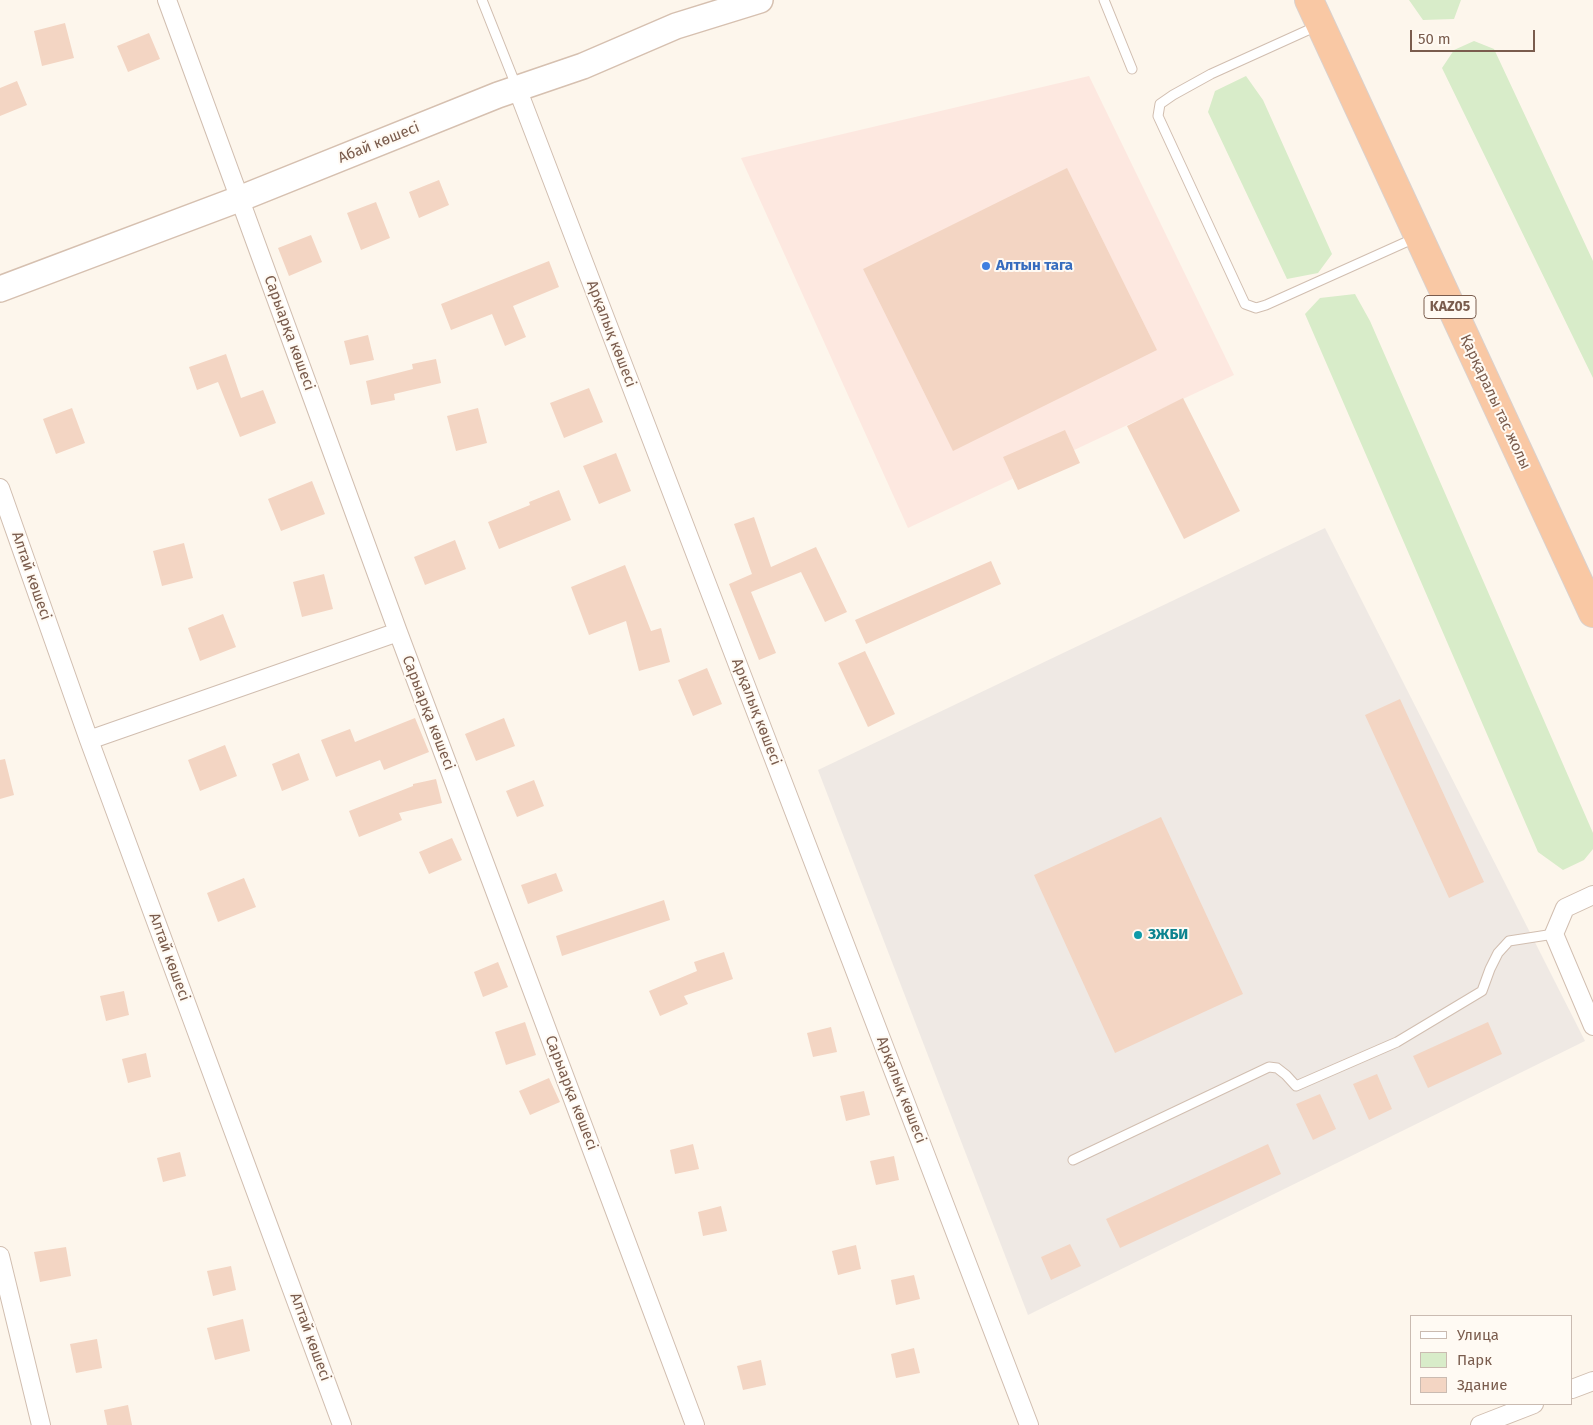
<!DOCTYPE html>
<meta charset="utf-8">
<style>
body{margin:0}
#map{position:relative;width:1593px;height:1425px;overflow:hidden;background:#fdf6ec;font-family:"Fira Sans",sans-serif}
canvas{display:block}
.legend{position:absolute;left:1410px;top:1315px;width:162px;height:90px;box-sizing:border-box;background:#fffaf3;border:1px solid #cabbb1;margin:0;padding:6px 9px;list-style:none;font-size:15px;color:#7a5c4d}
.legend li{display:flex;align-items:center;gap:10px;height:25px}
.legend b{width:25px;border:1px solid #cabbb1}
.scale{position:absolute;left:1410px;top:30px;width:125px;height:22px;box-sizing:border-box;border:2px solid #7a5c4d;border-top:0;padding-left:6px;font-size:15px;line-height:18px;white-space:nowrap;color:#7a5c4d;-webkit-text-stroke:4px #fffaf3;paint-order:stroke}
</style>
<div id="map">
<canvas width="1593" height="1425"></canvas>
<ul class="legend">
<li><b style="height:6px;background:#fff"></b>Улица</li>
<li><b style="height:14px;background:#d8ecc9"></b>Парк</li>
<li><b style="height:14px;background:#f3d5c3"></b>Здание</li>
</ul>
<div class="scale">50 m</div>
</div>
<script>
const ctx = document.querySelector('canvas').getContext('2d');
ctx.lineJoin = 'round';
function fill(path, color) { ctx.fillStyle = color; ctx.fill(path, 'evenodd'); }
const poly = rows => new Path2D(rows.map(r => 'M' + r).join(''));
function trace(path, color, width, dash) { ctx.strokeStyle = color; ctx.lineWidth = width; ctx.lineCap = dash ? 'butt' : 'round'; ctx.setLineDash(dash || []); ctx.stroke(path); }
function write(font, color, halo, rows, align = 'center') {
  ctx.font = font + ' "Fira Sans",sans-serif'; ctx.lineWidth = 4; ctx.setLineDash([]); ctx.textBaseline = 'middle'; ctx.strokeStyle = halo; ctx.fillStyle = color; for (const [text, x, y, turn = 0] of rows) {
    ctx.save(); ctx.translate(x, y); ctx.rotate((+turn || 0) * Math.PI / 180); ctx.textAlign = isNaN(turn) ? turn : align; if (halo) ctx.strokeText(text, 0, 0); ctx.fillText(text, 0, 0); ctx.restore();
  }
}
fill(poly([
 [1089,76,1234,375,908,528,741,158]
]), '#fde8e0');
fill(poly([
 [1325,528,1585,1041,1028,1315,818,770]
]), '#efe9e4');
fill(poly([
 [1409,0,1461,0,1454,19,1423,20],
 [1474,41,1494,49,1593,261,1593,378,1442,68,1454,50],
 [1246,76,1263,100,1332,254,1318,273,1287,279,1208,112,1215,91],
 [1355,294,1370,321,1593,833,1593,849,1584,860,1563,870,1538,852,1305,314,1320,298]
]), '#d8ecc9');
fill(poly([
 [65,23,74,58,42,66,34,31],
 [149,33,160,59,128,72,117,46],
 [17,81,27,105,0,116,0,88],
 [1067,168,1157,350,953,451,863,269],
 [439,180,449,205,419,218,409,192],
 [376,202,390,238,361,250,347,213],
 [311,235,322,262,289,276,278,248],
 [549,261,559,287,513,306,526,337,505,346,492,314,451,330,441,304],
 [368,335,374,360,350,365,344,341],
 [226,354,241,398,263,390,276,423,240,437,218,382,197,390,189,367],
 [436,359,441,383,394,394,395,400,371,405,366,381,413,369,412,364],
 [589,388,603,422,564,438,550,403],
 [1183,398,1240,511,1184,539,1127,426],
 [72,408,85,443,56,454,43,419],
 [478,408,487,443,456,451,447,416],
 [1065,430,1080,463,1018,490,1003,457],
 [616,453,631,491,599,504,583,466],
 [312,481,325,514,281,531,268,499],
 [559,490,571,520,499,549,488,522,530,505,529,502],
 [754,517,771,567,816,547,847,612,825,622,801,572,751,592,776,653,759,660,729,584,752,574,734,524],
 [455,540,466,569,425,585,414,557],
 [184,543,193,578,162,586,153,551],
 [991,561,1001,584,866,644,855,620],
 [625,565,651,631,661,628,670,662,639,671,626,621,589,635,571,587],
 [324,574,333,609,302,617,293,582],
 [223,614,236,647,200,661,188,628],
 [865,651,895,714,868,727,838,663],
 [707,668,722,704,693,716,678,680],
 [1400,699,1484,882,1449,898,1365,715],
 [415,718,429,752,384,770,380,760,336,777,321,740,350,729,355,742],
 [504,718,515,746,476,761,465,734],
 [225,745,237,776,200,791,188,760],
 [299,753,309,780,282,791,272,764],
 [5,759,14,795,0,799,0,760],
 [436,779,442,803,399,813,402,820,359,837,349,811,413,786,413,784],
 [534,780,544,806,517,817,506,791],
 [1161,817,1243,994,1115,1053,1034,875],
 [452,838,462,860,429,874,419,852],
 [556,873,563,891,528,904,521,885],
 [244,878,256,907,218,922,207,893],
 [664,900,670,920,562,956,556,936],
 [724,952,733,979,684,996,688,1004,660,1016,649,991,697,971,694,962],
 [498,962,508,987,483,997,474,972],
 [124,991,129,1015,106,1021,100,996],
 [525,1022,536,1055,506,1065,495,1032],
 [1488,1022,1502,1054,1428,1088,1413,1056],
 [831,1027,837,1052,813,1057,807,1033],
 [146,1053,151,1077,128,1083,122,1059],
 [1377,1074,1392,1109,1369,1120,1353,1084],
 [549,1078,560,1102,530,1115,519,1091],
 [864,1091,870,1115,846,1121,840,1096],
 [1320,1094,1336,1129,1313,1140,1296,1104],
 [693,1144,699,1169,675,1174,670,1150],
 [1268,1144,1281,1174,1120,1248,1106,1219],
 [180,1152,186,1176,163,1182,157,1158],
 [894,1156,899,1180,876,1185,870,1161],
 [721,1206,727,1231,703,1236,698,1212],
 [1070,1244,1081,1266,1051,1280,1041,1257],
 [856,1245,861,1269,838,1275,832,1251],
 [66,1247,71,1276,40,1282,34,1252],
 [231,1266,236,1290,213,1296,207,1271],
 [914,1275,920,1299,896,1305,891,1280],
 [243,1319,250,1351,215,1360,207,1328],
 [97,1339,102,1368,76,1373,70,1344],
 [914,1348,920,1373,896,1378,891,1354],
 [761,1360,766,1385,743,1390,737,1366],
 [128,1405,132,1425,107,1425,104,1410]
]), '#f3d5c3');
const service = poly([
 [482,0,517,88],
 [1104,0,1132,69],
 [1317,26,1211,74,1173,95,1160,104,1158,116,1245,304,1256,308,1266,305,1415,238],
 [1073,1160,1269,1067,1277,1068,1286,1075,1296,1086,1397,1042,1482,991,1490,969,1498,953,1509,941,1554,934]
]);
const minor = poly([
 [167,0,398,632,695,1425],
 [517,88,1029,1425],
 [0,488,89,740,342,1425],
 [89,740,398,632],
 [1593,895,1565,908,1554,934,1593,1026],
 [0,1256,41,1425],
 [1572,1389,1593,1381],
 [1480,1425,1534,1404]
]);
const secondary = poly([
 [0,289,239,199,498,95,583,66,676,26,760,0]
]);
const trunk = poly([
 [1309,0,1593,613]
]);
trace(service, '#d1beb0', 11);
trace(minor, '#d1beb0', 20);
trace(secondary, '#d6c0b0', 28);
trace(trunk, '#dad1cd', 30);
trace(service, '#fff', 9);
trace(minor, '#fff', 18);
trace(secondary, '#fff', 25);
trace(trunk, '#f9c8a4', 28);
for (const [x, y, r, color] of [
 [986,266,5,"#3f7fe0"],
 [1138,935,5,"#0f9aa8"]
]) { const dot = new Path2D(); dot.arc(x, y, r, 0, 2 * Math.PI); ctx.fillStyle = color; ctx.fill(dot); trace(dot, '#fffaf3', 2); }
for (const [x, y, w] of [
 [1450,307,52]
]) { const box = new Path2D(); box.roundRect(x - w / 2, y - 11.5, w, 23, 4); ctx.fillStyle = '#fffaf3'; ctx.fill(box); trace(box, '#7a5c4d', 1); }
write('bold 14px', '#7a5c4d', null, [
 ["KАZ05",1450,307]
]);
write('15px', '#7a5c4d', '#fffaf3', [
 ["Абай көшесі",379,143,-22],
 ["Сарыарқа көшесі",289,333,70],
 ["Арқалық көшесі",611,334,69],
 ["Қарқаралы тас жолы",1495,402,65],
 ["Алтай көшесі",31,576,71],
 ["Арқалық көшесі",756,712,69],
 ["Сарыарқа көшесі",428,713,69],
 ["Алтай көшесі",169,957,70],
 ["Арқалық көшесі",901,1090,69],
 ["Сарыарқа көшесі",571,1093,69],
 ["Алтай көшесі",310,1337,70]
]);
write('bold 15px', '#366cbe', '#fffaf3', [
 ["Алтын тага",996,266]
], 'left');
write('bold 15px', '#0d838f', '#fffaf3', [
 ["ЗЖБИ",1148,935]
], 'left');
</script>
